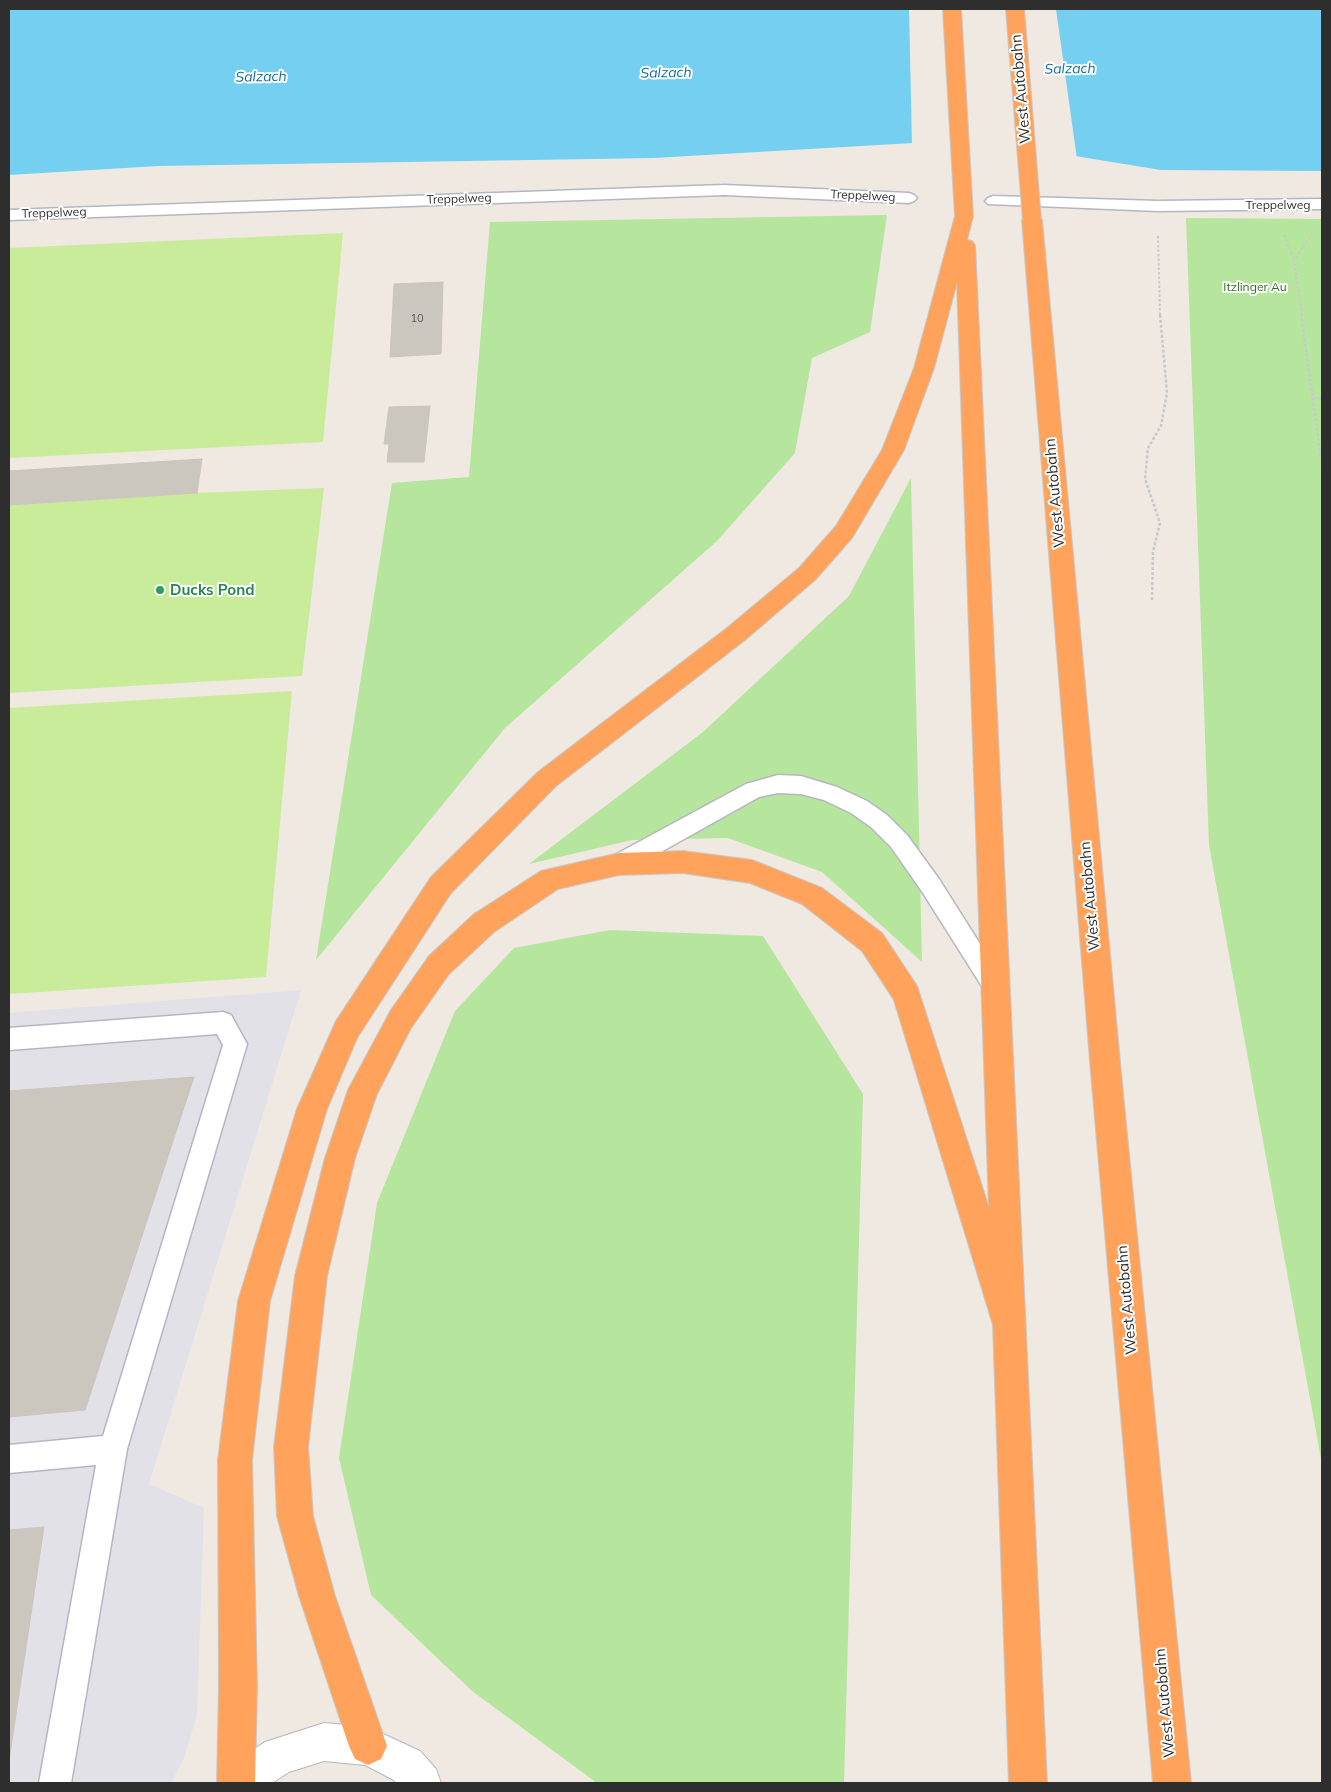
<!DOCTYPE html>
<style>
body{margin:0}
#map{position:relative;width:1331px;height:1792px;overflow:hidden;background:#efe9e1;font-family:Mulish,sans-serif}
canvas{display:block}
.frame{position:absolute;inset:0;border:10px solid #2e2e2e;pointer-events:none}
</style>
<div id="map">
<canvas width="1331" height="1792"></canvas>
<div class="frame"></div>
</div>
<script>
const ctx = document.querySelector('canvas').getContext('2d');
ctx.lineJoin = 'round';
function fill(path, color) { ctx.fillStyle = color; ctx.fill(path, 'evenodd'); }
const poly = rows => new Path2D(rows.map(r => 'M' + r).join(''));
function trace(path, color, width, dash) { ctx.strokeStyle = color; ctx.lineWidth = width; ctx.lineCap = dash ? 'butt' : 'round'; ctx.setLineDash(dash || []); ctx.stroke(path); }
function write(font, color, halo, rows, align = 'center') {
  ctx.font = font + ' Mulish,sans-serif'; ctx.lineWidth = 4; ctx.setLineDash([]); ctx.textBaseline = 'middle'; ctx.strokeStyle = halo; ctx.fillStyle = color; for (const [text, x, y, turn = 0] of rows) {
    ctx.save(); ctx.translate(x, y); ctx.rotate((+turn || 0) * Math.PI / 180); ctx.textAlign = isNaN(turn) ? turn : align; if (halo) ctx.strokeText(text, 0, 0); ctx.fillText(text, 0, 0); ctx.restore();
  }
}
fill(poly([
 [301,990,149,1484,204,1508,197,1715,184,1758,171,1783,9,1783,9,1013]
]), '#e3e1e8');
fill(poly([
 [887,215,870,332,812,358,795,453,717,541,505,728,316,960,392,483,469,477,490,222],
 [1186,218,1322,219,1322,1464,1209,845],
 [911,478,922,962,822,872,728,838,632,840,529,864,703,732,849,596],
 [610,930,763,936,863,1094,844,1783,597,1783,472,1691,371,1595,339,1458,377,1203,455,1011,514,948]
]), '#b6e59e');
fill(poly([
 [343,233,323,442,9,458,9,248],
 [324,488,302,676,9,693,9,505,197,493],
 [292,691,266,977,9,994,9,708]
]), '#c9ec9a');
fill(poly([
 [9,9,1322,9,1322,171,1161,170,1075,156,913,143,654,158,158,166,9,175]
]), '#75cff0');
fill(poly([
 [909,9,1056,9,1077,159,912,145]
]), '#efe9e1');
const building = poly([
 [443,282,441,354,390,357,394,284,443,282],
 [430,406,424,462,387,462,389,444,384,444,389,407,430,406],
 [202,459,197,493,9,505,9,471,202,459],
 [194,1077,85,1410,9,1417,9,1091,194,1077],
 [44,1527,9,1761,9,1530,44,1527]
]);
fill(building, '#cbc7bf');
trace(building, '#cbc5ba', 1);
const service = poly([
 [724,185,909,193,914,195,917,198,914,201,909,203,724,195,9,220,9,210,724,185],
 [993,196,1158,201,1322,199,1322,209,1158,211,988,204,985,201,988,198,993,196],
 [778,775,801,776,837,787,867,801,887,815,907,835,939,879,1004,982,1008,989,1004,996,996,999,988,996,923,893,891,847,871,827,851,813,824,800,801,794,778,793,759,797,627,871,619,873,611,871,608,864,611,857,746,784,778,775],
 [223,1012,231,1015,247,1044,127,1449,71,1783,39,1783,96,1465,9,1473,9,1445,103,1436,223,1045,217,1034,9,1050,9,1028,223,1012]
]);
const tertiary = poly([
 [324,1723,368,1727,420,1751,436,1769,441,1783,397,1783,392,1779,365,1765,324,1761,289,1772,272,1783,219,1783,224,1769,265,1742,324,1723]
]);
const motorway = poly([
 [964,210,971,212,973,216,967,240,972,241,975,245,1047,1783,1009,1783,993,1325,894,1000,862,951,802,904,750,883,683,873,619,875,558,889,494,932,449,974,411,1028,377,1094,355,1158,327,1276,308,1447,313,1516,335,1596,387,1746,381,1759,368,1765,355,1759,349,1746,299,1596,277,1516,274,1447,295,1276,325,1158,348,1090,391,1010,429,956,474,914,541,871,619,853,683,851,752,860,822,888,882,933,917,986,989,1208,957,282,934,368,904,450,852,538,815,580,745,640,556,786,451,893,357,1038,327,1109,270,1301,252,1460,257,1686,255,1783,217,1783,219,1686,218,1460,238,1301,297,1109,336,1021,431,877,538,772,727,628,799,568,836,526,882,450,914,368,955,216,957,212,964,210],
 [1032,214,1039,216,1042,220,1121,1073,1191,1783,1153,1783,1091,1073,1022,220,1025,216,1032,214]
]);
trace(service, '#b4b7c1', 3);
trace(tertiary, '#b4b7c1', 2);
trace(motorway, '#c9c9c9', 2);
trace(poly([
 [1284,235,1294,259],
 [1158,236,1160,315],
 [1302,315,1294,260,1312,234]
]), '#c9c9c9', 2, [2.5, 2]);
trace(poly([
 [1301,314,1322,466],
 [1313,398,1322,399],
 [1152,600,1153,552,1160,523,1145,479,1148,448,1161,426,1167,393,1160,314]
]), '#c9c9c9', 2.5, [3, 2]);
fill(service, '#fff');
fill(tertiary, '#fff');
fill(motorway, '#ffa35c');
const motorwayBridge = poly([
 [952,9,964,216],
 [1015,9,1032,220]
]);
trace(motorwayBridge, '#c9c9c9', 20, []);
trace(motorwayBridge, '#ffa35c', 18);
for (const [x, y, r, color] of [
 [160,590,5,"#2e9e5b"]
]) { const dot = new Path2D(); dot.arc(x, y, r, 0, 2 * Math.PI); ctx.fillStyle = color; ctx.fill(dot); trace(dot, '#fff', 2); }
write('11px', '#555452', null, [
 ["10",417,319]
]);
write('12px', '#2e2e2e', '#fff', [
 ["Treppelweg",863,196,3],
 ["Treppelweg",459,199,-2],
 ["Treppelweg",1278,205],
 ["Treppelweg",54,213,-2]
]);
write('12px', '#2c6e1b', '#fff', [
 ["Itzlinger Au",1255,287]
]);
write('italic 14px', '#0d6fa3', '#fff', [
 ["Salzach",1070,69,-1],
 ["Salzach",666,73,-1],
 ["Salzach",261,77,-1]
]);
write('15px', '#2e2e2e', '#fff', [
 ["West Autobahn",1021,89,-95],
 ["West Autobahn",1055,493,-95],
 ["West Autobahn",1090,896,-95],
 ["West Autobahn",1127,1300,-95],
 ["West Autobahn",1165,1703,-95]
]);
write('bold 15px', '#27864d', '#fff', [
 ["Ducks Pond",170,590]
], 'left');
</script>
